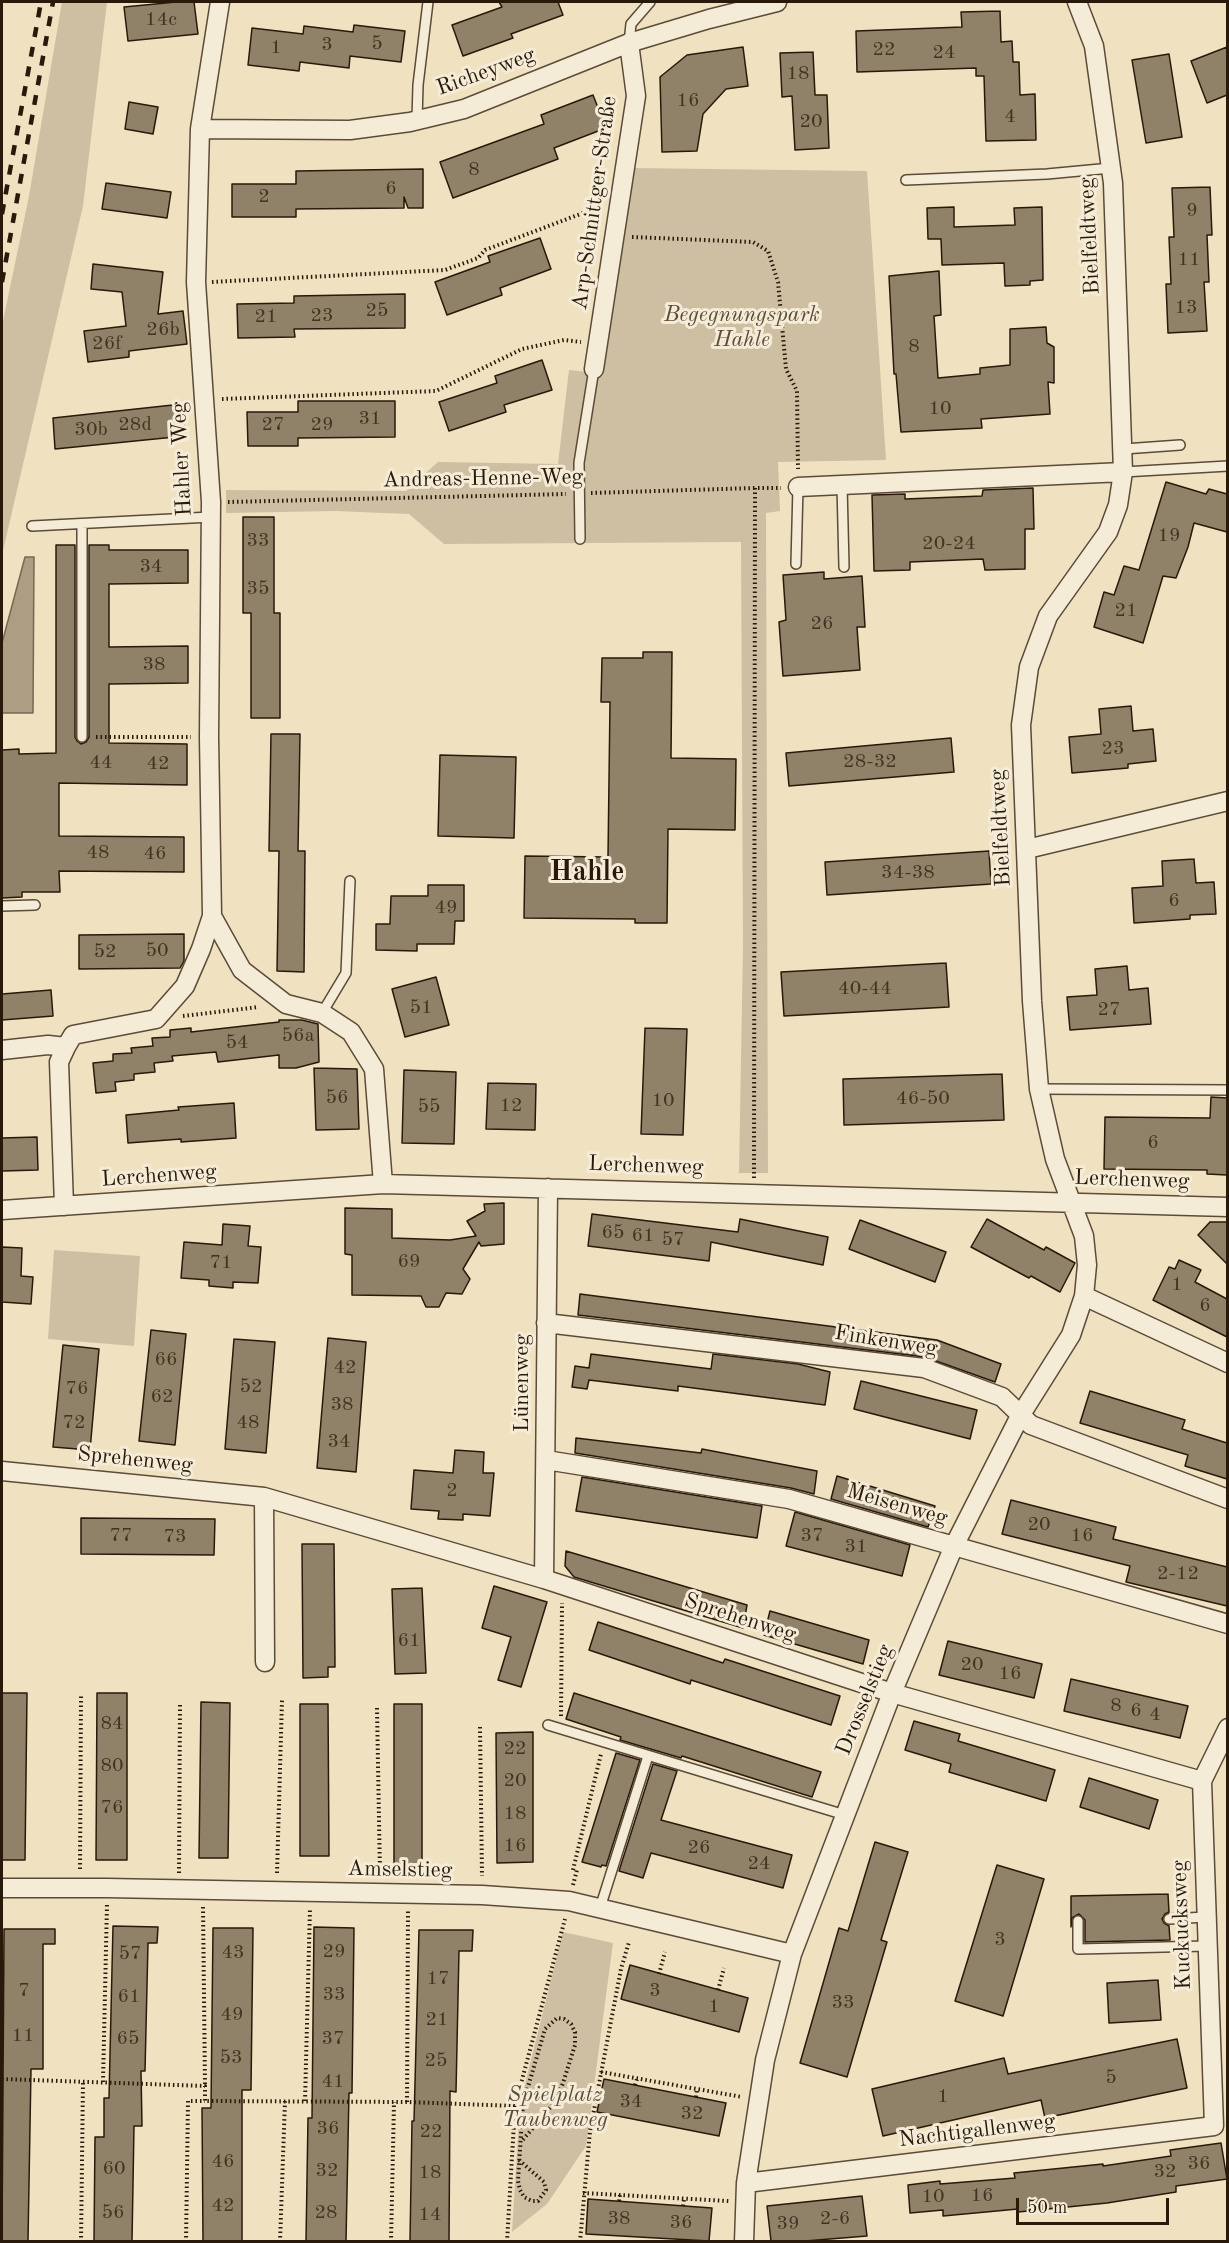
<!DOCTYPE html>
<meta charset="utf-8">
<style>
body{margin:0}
#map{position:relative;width:1229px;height:2243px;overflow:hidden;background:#f0e1c1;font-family:"Old Standard TT",serif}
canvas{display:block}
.frame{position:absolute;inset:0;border:3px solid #29190a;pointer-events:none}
.scale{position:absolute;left:1016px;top:2198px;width:153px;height:27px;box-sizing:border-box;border:3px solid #29190a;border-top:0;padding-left:8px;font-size:18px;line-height:21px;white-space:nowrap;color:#29190a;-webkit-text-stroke:4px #f5ecd7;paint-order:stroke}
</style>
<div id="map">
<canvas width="1229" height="2243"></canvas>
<div class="frame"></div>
<div class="scale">50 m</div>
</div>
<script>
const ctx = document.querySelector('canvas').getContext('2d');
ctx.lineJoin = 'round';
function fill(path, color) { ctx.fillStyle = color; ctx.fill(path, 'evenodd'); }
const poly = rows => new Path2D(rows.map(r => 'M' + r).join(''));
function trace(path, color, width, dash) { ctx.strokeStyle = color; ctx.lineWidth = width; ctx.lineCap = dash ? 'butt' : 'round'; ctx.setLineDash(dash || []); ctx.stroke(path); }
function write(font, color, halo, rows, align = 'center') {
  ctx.font = font + ' "Old Standard TT",serif'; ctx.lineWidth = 6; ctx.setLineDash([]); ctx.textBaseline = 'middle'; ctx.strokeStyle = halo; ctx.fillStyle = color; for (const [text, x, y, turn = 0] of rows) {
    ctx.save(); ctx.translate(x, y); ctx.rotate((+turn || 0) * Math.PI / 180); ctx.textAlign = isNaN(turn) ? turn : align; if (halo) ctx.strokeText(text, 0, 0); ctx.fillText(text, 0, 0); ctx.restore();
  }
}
fill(poly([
 [62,2,107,2,83,206,2,555,2,326,29,196],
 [632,168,867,171,886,460,778,462,780,511,766,513,768,1173,739,1173,743,945,741,542,444,544,409,514,335,511,226,513,226,490,406,491,438,462,558,464,569,370,598,373],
 [54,1250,140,1256,134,1346,48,1339],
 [563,1932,613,1943,586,2146,547,2204,512,2232,520,2104]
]), '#cebfa2');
const water = poly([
 [25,557,34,557,33,713,2,713,2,643,25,557]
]);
fill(water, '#ac9d83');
trace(water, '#786853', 1.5);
const building = poly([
 [176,2,194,2,198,34,128,41,124,7,176,2],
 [499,2,558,2,563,15,511,34,513,38,463,56,452,25,502,7,499,2],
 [1000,11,1001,42,1012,41,1013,62,1019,62,1020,95,1035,94,1036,140,986,141,984,76,976,76,976,68,857,72,856,31,962,27,961,12,1000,11],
 [354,25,405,31,401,62,350,56,349,68,300,62,299,71,248,65,252,28,303,34,304,26,353,32,354,25],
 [743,47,748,86,726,89,703,114,697,151,662,152,660,77,687,55,743,47],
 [1227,47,1227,95,1207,103,1191,61,1227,47],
 [813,52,815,95,827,95,829,148,795,150,792,96,782,97,780,53,813,52],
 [1169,54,1182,137,1146,143,1132,60,1169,54],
 [593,95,606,128,554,148,558,159,453,198,440,162,544,124,541,115,593,95],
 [129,102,158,107,153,134,125,129,129,102],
 [423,169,423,208,408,208,404,197,404,208,296,209,296,217,232,217,232,184,296,184,296,171,423,169],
 [106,183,171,192,167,218,102,209,106,183],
 [1210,187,1212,235,1207,235,1209,282,1204,282,1207,331,1168,333,1166,284,1171,284,1169,237,1174,237,1172,188,1210,187],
 [954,207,954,227,1015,225,1014,208,1042,207,1043,280,1030,281,1030,285,1005,286,1004,263,942,265,941,239,928,239,927,208,954,207],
 [540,238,551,269,500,288,502,295,447,315,435,282,490,262,488,256,540,238],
 [93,264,163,272,158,314,183,311,187,344,129,351,129,357,88,362,84,331,126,326,122,292,91,289,93,264],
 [939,271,941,315,934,316,938,378,980,374,980,368,1010,365,1010,329,1046,327,1047,343,1054,347,1054,383,1048,382,1050,414,981,419,982,428,901,432,896,374,894,374,889,276,939,271],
 [405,294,405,328,294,329,295,337,238,338,237,304,294,303,294,296,405,294],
 [542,360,552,390,504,405,506,412,449,431,439,402,497,383,495,376,542,360],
 [298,401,395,401,395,437,298,438,298,446,248,446,247,412,298,412,298,401],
 [182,404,185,436,55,449,53,418,182,404],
 [1166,482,1206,494,1209,489,1227,494,1227,532,1194,523,1188,547,1176,578,1163,576,1143,643,1094,627,1104,592,1114,595,1124,566,1139,570,1166,482],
 [1033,488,1034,529,1025,529,1025,569,985,570,983,559,910,562,910,570,874,571,872,495,905,494,905,499,982,496,983,490,1033,488],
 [243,517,274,517,274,613,280,613,280,718,251,718,251,613,243,613,243,517],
 [56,545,75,545,75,737,77,741,81,744,86,742,89,737,89,545,109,545,109,550,188,550,188,583,109,584,109,647,188,646,188,683,109,684,109,743,187,744,187,785,59,783,59,836,184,837,184,872,59,871,60,892,22,892,22,897,2,898,2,750,19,749,19,754,56,753,56,545],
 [824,572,824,579,862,576,865,627,857,627,860,670,783,676,779,622,786,620,783,575,824,572],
 [643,652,672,652,671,758,736,759,735,830,668,829,667,923,635,923,635,919,524,918,525,856,608,857,610,702,601,702,602,658,643,658,643,652],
 [1131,706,1133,731,1153,729,1156,761,1128,764,1128,768,1072,773,1069,737,1101,734,1099,709,1131,706],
 [271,734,300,734,298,851,305,851,304,972,277,971,279,851,269,851,271,734],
 [951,738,954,772,789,786,786,753,951,738],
 [440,755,516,757,514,838,438,836,440,755],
 [989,851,991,884,827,895,825,862,989,851],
 [1194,859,1196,883,1214,882,1216,914,1190,915,1190,919,1134,923,1132,888,1163,886,1162,861,1194,859],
 [428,885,464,885,464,921,455,921,454,944,417,944,417,951,376,950,376,924,390,924,391,896,428,896,428,885],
 [184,934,184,961,180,968,79,969,79,935,184,934],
 [946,963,949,1007,784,1016,781,972,946,963],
 [1127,966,1129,990,1148,988,1151,1024,1070,1030,1067,997,1097,995,1095,969,1127,966],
 [436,977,449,1025,405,1037,392,989,436,977],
 [51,990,53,1016,2,1020,2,994,51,990],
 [279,1020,302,1020,318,1024,319,1062,296,1068,279,1068,279,1055,218,1062,216,1052,172,1056,173,1061,154,1063,155,1072,134,1074,134,1080,115,1082,116,1091,96,1093,93,1063,113,1061,113,1054,132,1053,131,1048,153,1046,152,1038,170,1037,170,1030,191,1028,191,1032,279,1022,279,1020],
 [645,1028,687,1029,683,1135,641,1134,645,1028],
 [314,1068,357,1069,359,1129,316,1130,314,1068],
 [404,1070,456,1072,454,1144,402,1143,404,1070],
 [1002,1074,1004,1120,844,1125,843,1079,1002,1074],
 [488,1083,536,1084,535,1130,486,1129,488,1083],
 [1211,1097,1227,1098,1227,1175,1207,1174,1207,1170,1104,1169,1105,1117,1210,1118,1211,1097],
 [234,1103,236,1138,181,1142,181,1139,128,1143,126,1115,179,1110,178,1107,234,1103],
 [37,1137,38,1170,2,1171,2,1138,37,1137],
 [504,1203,504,1244,481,1246,479,1242,463,1269,470,1279,462,1294,446,1293,439,1307,426,1307,421,1296,352,1295,352,1255,345,1254,345,1208,392,1209,392,1238,450,1240,476,1236,467,1221,485,1211,484,1204,504,1203],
 [592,1214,738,1232,740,1219,828,1237,823,1265,711,1242,709,1261,588,1246,592,1214],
 [987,1219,1044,1250,1046,1247,1075,1263,1060,1292,1031,1276,1029,1278,971,1247,987,1219],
 [860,1220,946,1252,935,1282,849,1249,860,1220],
 [1210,1222,1227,1222,1227,1264,1198,1235,1210,1222],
 [223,1224,250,1226,248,1246,261,1247,258,1283,233,1282,233,1288,209,1286,209,1280,181,1278,184,1242,222,1245,223,1224],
 [2,1247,22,1248,21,1276,33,1277,31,1304,2,1302,2,1247],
 [1179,1260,1201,1270,1195,1282,1227,1299,1227,1337,1153,1300,1169,1267,1175,1269,1179,1260],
 [580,1294,937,1340,1001,1364,995,1382,925,1357,578,1315,580,1294],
 [151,1330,186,1334,175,1445,139,1441,151,1330],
 [328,1338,366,1342,356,1472,317,1468,328,1338],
 [234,1339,275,1342,266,1453,225,1449,234,1339],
 [63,1345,99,1349,90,1450,53,1447,63,1345],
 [591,1354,711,1369,713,1354,798,1364,830,1372,825,1405,678,1386,678,1391,589,1380,587,1389,572,1387,575,1366,589,1368,591,1354],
 [861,1381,977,1410,970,1439,854,1409,861,1381],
 [1090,1391,1185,1420,1182,1429,1227,1443,1227,1479,1185,1466,1188,1455,1080,1423,1090,1391],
 [576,1438,701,1453,702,1449,817,1471,814,1494,791,1488,575,1453,576,1438],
 [455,1450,484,1452,483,1473,494,1473,490,1516,463,1514,463,1520,438,1519,439,1511,411,1509,414,1470,453,1473,455,1450],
 [837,1476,935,1506,928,1527,831,1499,837,1476],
 [582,1477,762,1506,757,1538,576,1511,582,1477],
 [1011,1500,1116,1527,1113,1539,1227,1567,1227,1606,1126,1582,1130,1566,1002,1534,1011,1500],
 [795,1512,910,1545,902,1576,786,1546,795,1512],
 [81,1518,215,1519,214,1555,81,1554,81,1518],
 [302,1544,334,1544,335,1667,328,1667,328,1677,303,1678,302,1544],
 [566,1551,747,1605,743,1628,574,1577,565,1566,566,1551],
 [494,1586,547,1602,521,1687,498,1680,511,1637,482,1628,494,1586],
 [422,1588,426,1673,395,1674,392,1589,422,1588],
 [770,1611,869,1640,863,1664,764,1635,770,1611],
 [598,1622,723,1663,725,1659,840,1696,831,1725,691,1680,690,1684,589,1650,598,1622],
 [948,1641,1042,1664,1034,1698,939,1675,948,1641],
 [1071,1679,1188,1706,1180,1738,1064,1711,1071,1679],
 [2,1693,27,1693,25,1860,2,1860,2,1693],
 [97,1693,127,1693,127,1860,96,1860,97,1693],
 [574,1693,821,1772,812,1797,682,1756,681,1758,620,1740,621,1737,566,1719,574,1693],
 [201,1702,230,1703,228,1858,199,1858,201,1702],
 [300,1704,328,1704,329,1856,300,1856,300,1704],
 [394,1704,422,1704,422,1867,394,1867,394,1704],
 [914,1721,960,1734,958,1741,1055,1770,1046,1801,949,1772,951,1764,905,1750,914,1721],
 [533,1732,533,1862,497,1863,496,1733,533,1732],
 [616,1753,640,1760,606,1866,602,1865,601,1867,582,1862,616,1753],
 [653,1764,677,1771,661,1820,792,1855,783,1888,651,1853,643,1878,619,1871,653,1764],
 [1089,1778,1158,1800,1149,1829,1080,1807,1089,1778],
 [875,1842,908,1852,881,1940,887,1942,847,2077,800,2063,839,1928,848,1931,875,1842],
 [997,1865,1044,1879,1003,2016,955,2001,997,1865],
 [1168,1894,1169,1912,1165,1914,1162,1919,1164,1923,1169,1926,1170,1940,1085,1942,1085,1920,1079,1914,1072,1918,1071,1927,1071,1896,1168,1894],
 [113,1926,158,1927,157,1943,148,1943,145,2071,141,2071,142,2126,134,2126,132,2241,94,2241,95,2137,104,2137,104,2098,109,2098,113,1926],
 [314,1927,354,1928,352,2093,349,2093,346,2241,306,2241,308,2118,312,2118,314,1927],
 [213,1928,253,1928,251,2090,242,2090,242,2241,203,2241,202,2108,211,2108,213,1928],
 [4,1929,55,1929,55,1944,43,1944,43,2069,31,2069,28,2241,2,2241,4,1929],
 [419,1930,473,1930,472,1951,459,1951,456,2092,450,2091,449,2241,410,2241,412,2121,414,2121,419,1930],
 [630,1965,748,1998,739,2032,621,1999,630,1965],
 [1158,1980,1161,2020,1109,2023,1107,1983,1158,1980],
 [1177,2039,1187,2088,1045,2118,1041,2100,883,2136,872,2089,1004,2058,1008,2074,1177,2039],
 [604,2079,726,2103,719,2136,597,2112,604,2079],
 [1221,2143,1227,2179,1176,2186,1176,2192,1107,2203,1018,2212,1018,2209,943,2216,943,2210,910,2213,908,2185,940,2181,940,2184,1015,2178,1014,2173,1103,2164,1103,2166,1171,2156,1170,2150,1221,2143],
 [862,2196,867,2236,805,2241,771,2241,767,2206,862,2196],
 [588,2199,712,2208,709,2241,586,2234,588,2199]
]);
fill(building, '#908169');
trace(building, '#29190a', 1.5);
const service = poly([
 [629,43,631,24,650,2],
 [417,120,418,85,428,2],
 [906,180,1047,174,1111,168],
 [1124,449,1180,445],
 [1123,472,1228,466],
 [842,485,844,567],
 [82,524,82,737],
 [32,526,211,517],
 [580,539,579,463,594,369],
 [796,564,798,487],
 [2,906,35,905],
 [322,1013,346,973,350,881],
 [1039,1089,1228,1090],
 [548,1725,845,1815],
 [600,1908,648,1756],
 [1169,1919,1206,1917],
 [1078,1921,1078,1949,1207,1946]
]);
const minor = poly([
 [220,2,200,129,196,282,211,502,209,737,212,916,242,970,286,1004,322,1013,351,1032,374,1069,383,1184],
 [200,129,350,130,410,122,464,109,629,43,709,19,777,2],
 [594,369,636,96,629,43],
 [798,487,1123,472],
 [1027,849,1228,801],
 [2,1050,48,1045,66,1047],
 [64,1206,59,1062,66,1047,73,1035,156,1019,185,986,201,949,212,916],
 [2,1210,383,1184,1228,1207],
 [1084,1296,1228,1363],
 [546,1323,924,1368,1002,1397,1031,1425,1228,1499],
 [546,1460,789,1499,1228,1624],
 [2,1471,264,1497,544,1579,892,1693,1202,1781],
 [264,1497,265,1662],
 [544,1579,548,1188],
 [2,1888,107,1888,482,1895,569,1901,792,1954],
 [746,2183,1214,2126,1202,1781,1228,1728],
 [744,2242,746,2183,765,2060,792,1954,892,1693,954,1546,1020,1416,1071,1335,1084,1296,1087,1265,1084,1236,1055,1159,1039,1089,1032,1001,1021,725,1029,667,1048,616,1108,532,1118,505,1123,472,1113,183,1094,46,1077,2]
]);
trace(service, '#5b4b38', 12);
trace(minor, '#5b4b38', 21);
trace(poly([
 [632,237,753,242,768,251,778,282,786,369,797,391,798,469],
 [212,282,445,270,478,258,485,250,583,213,600,214],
 [222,399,436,391,522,349,564,340,581,342],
 [591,493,755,488],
 [228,502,566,494],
 [96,737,191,737],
 [183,1016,259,1007],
 [754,1178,755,488,781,488],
 [377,1708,380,1875],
 [561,1716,562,1603],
 [480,1727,482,1876],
 [80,1869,81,1696],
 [573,1870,601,1754],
 [179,1873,180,1702],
 [277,1873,282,1700],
 [573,1885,577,1870],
 [203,1907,205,2086],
 [659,1974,665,1952],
 [718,1990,724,1968],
 [601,2072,742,2097],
 [2,2079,205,2086,205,2101,407,2102,515,2106],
 [103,2082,107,1904],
 [635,2085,637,2079],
 [696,2097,697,2089],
 [305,2101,310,1908],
 [407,2102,408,1911],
 [519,2160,544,2182,546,2190,538,2201,532,2201,524,2197,520,2190,518,2181,523,2104,545,2029,557,2018,564,2019,571,2024,575,2032,575,2045,563,2083,554,2103,521,2142],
 [583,2193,729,2201],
 [619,2201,620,2195],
 [683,2206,684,2199],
 [81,2242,83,2081],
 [186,2242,188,2101,205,2101],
 [280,2242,285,2101],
 [391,2242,394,2102],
 [507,2242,515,2106,565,1919],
 [580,2242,590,2131,621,1969,629,1942]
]), '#29190a', 4, [1.5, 3]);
trace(service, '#f5ecd7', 9);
trace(minor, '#f5ecd7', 18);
trace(poly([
 [2,214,41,2],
 [2,282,53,2]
]), '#29190a', 4.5, [10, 10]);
write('20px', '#433322', null, [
 ["14c",161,20],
 ["5",377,44],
 ["3",327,45],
 ["1",276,48],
 ["22",884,50],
 ["24",944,53],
 ["18",798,74],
 ["16",688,101],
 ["4",1010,117],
 ["20",811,122],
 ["8",474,170],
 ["6",391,189],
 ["2",264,197],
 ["9",1192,211],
 ["11",1189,260],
 ["13",1186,308],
 ["25",377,311],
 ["23",322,316],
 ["21",266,317],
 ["26b",163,330],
 ["26f",107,344],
 ["8",914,347],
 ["10",940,409],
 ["31",370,419],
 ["28d",135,425],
 ["27",273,425],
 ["29",322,425],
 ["30b",91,430],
 ["19",1169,536],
 ["33",258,541],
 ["20-24",949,544],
 ["34",151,567],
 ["35",258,589],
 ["21",1126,611],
 ["26",822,624],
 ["38",154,665],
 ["23",1113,749],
 ["28-32",870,762],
 ["44",101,763],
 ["42",158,764],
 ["48",98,853],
 ["46",155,854],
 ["34-38",908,873],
 ["6",1174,901],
 ["49",446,908],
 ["50",157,951],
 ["52",105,952],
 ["40-44",865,989],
 ["51",421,1008],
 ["27",1109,1010],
 ["56a",298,1036],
 ["54",237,1043],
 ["56",337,1098],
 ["46-50",923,1099],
 ["10",663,1101],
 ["12",511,1106],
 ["55",429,1107],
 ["6",1153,1143],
 ["65",613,1233],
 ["61",643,1236],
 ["57",673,1240],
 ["69",409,1262],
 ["71",221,1263],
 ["1",1177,1285],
 ["6",1205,1306],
 ["66",166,1360],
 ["42",345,1368],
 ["52",251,1387],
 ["76",77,1389],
 ["62",162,1397],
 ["38",342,1405],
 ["72",74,1423],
 ["48",248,1423],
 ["34",339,1442],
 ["2",452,1491],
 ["20",1039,1525],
 ["77",121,1536],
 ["37",812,1536],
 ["16",1082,1536],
 ["73",175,1537],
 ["31",856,1547],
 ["2-12",1178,1574],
 ["61",409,1641],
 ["20",972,1665],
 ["16",1010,1674],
 ["8",1116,1706],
 ["6",1136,1711],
 ["4",1155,1715],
 ["84",112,1724],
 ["22",515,1749],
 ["80",112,1766],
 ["20",515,1781],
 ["76",112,1808],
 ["18",515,1814],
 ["16",515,1846],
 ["26",699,1848],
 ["24",759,1864],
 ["3",1000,1940],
 ["29",334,1952],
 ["43",233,1953],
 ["57",130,1954],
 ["17",438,1979],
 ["7",24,1991],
 ["3",655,1991],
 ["33",334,1995],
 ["61",129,1997],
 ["33",843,2003],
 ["1",714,2007],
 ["49",232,2015],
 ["21",437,2020],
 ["11",23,2036],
 ["65",128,2039],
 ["37",333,2039],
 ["53",231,2058],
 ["25",436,2061],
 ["5",1111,2078],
 ["41",333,2082],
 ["1",943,2097],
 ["34",631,2102],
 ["32",692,2114],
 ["36",328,2129],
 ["22",431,2132],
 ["46",223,2162],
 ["36",1199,2164],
 ["60",114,2169],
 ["32",327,2171],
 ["32",1165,2172],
 ["18",430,2173],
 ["16",982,2196],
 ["10",933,2197],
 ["42",223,2206],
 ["56",113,2213],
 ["28",326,2213],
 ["14",430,2215],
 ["38",619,2219],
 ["2-6",835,2219],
 ["36",681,2223],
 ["39",788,2224]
]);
write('22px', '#29190a', '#f5ecd7', [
 ["Richeyweg",486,72,-20],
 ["Arp-Schnittger-Straße",595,203,-82],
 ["Bielfeldtweg",1090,236,-93],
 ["Hahler Weg",182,459,-93],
 ["Andreas-Henne-Weg",483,479,-1],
 ["Bielfeldtweg",1001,828,-93],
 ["Lerchenweg",646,1166,2],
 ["Lerchenweg",159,1176,-4],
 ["Lerchenweg",1132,1180,2],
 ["Finkenweg",886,1341,9],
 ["Lünenweg",522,1383,-90],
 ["Sprehenweg",135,1460,6],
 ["Meisenweg",897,1505,16],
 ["Sprehenweg",740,1618,18],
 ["Drosselstieg",865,1700,-68],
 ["Amselstieg",400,1870,1],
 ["Kuckucksweg",1182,1925,-92],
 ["Nachtigallenweg",977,2131,-7]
]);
write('italic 22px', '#5b4b38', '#f5ecd7', [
 ["Begegnungspark",742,315],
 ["Hahle",742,340],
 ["Spielplatz",555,2095],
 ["Taubenweg",555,2120]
]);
write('bold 28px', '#29190a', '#f5ecd7', [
 ["Hahle",587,873]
]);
</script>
